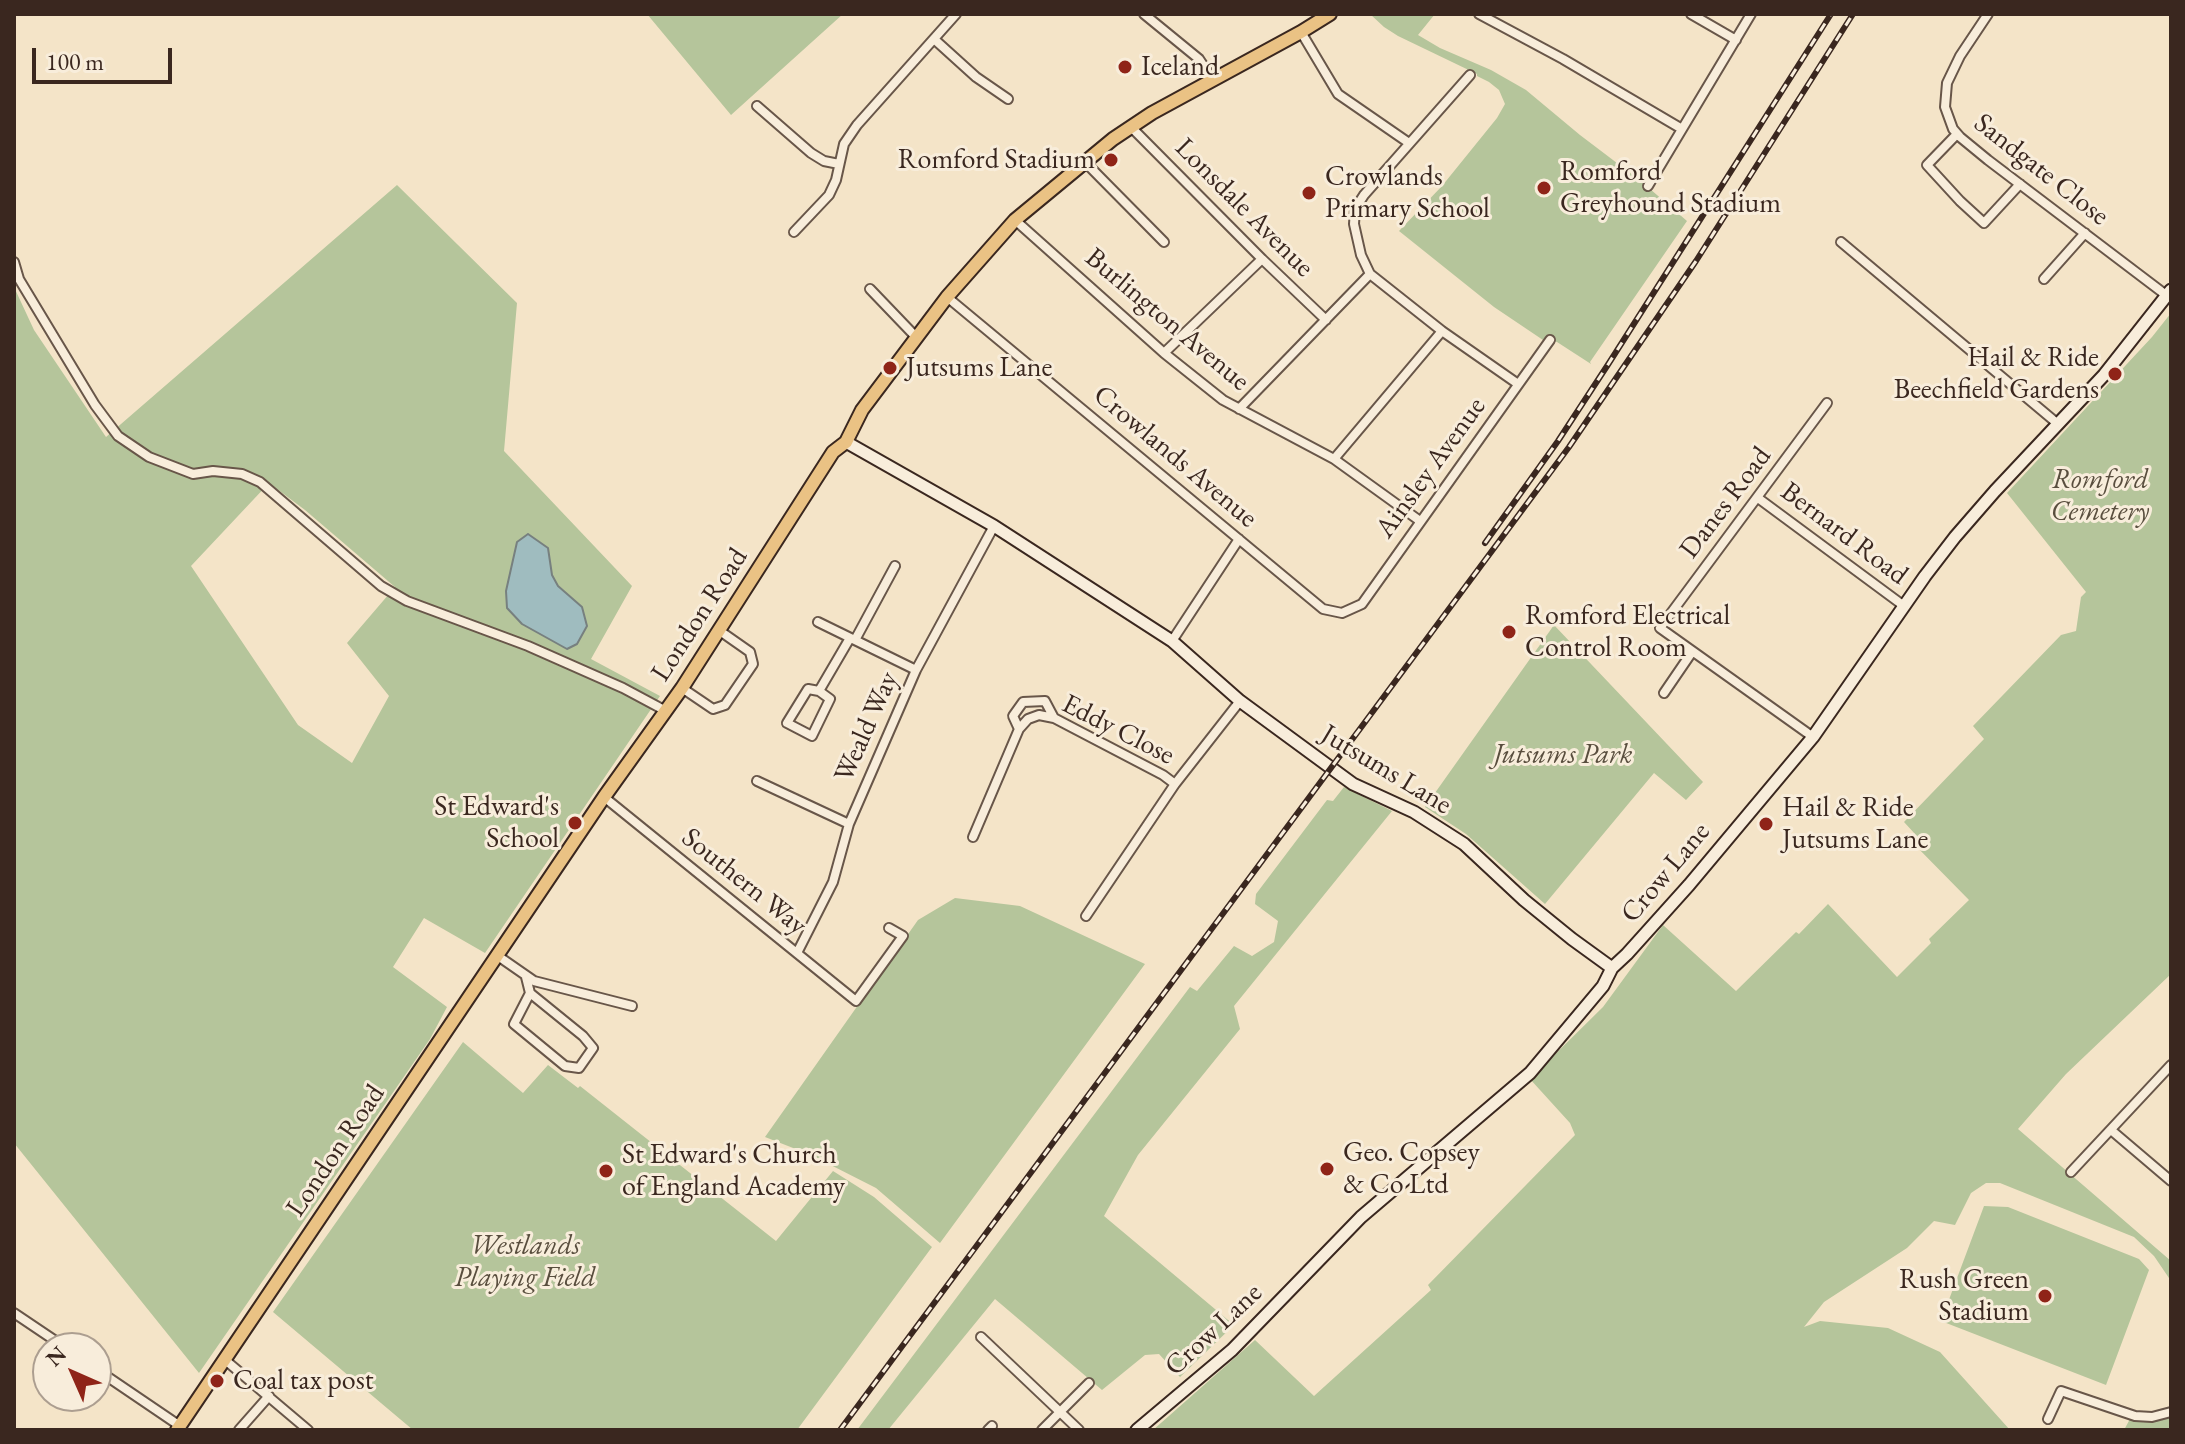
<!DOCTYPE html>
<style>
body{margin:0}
#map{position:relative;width:2185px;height:1444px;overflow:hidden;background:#f4e4c8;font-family:"EB Garamond",serif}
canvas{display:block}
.frame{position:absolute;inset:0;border:16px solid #3a271f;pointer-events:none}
.north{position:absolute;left:32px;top:1332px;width:80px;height:80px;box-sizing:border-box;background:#f8eddb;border:2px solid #ac9e90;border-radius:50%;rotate:315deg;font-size:22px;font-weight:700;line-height:32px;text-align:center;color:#3a271f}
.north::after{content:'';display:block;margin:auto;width:28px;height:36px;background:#8f2418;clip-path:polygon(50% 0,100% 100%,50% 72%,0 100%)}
.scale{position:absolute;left:32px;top:48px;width:140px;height:36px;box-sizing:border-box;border:4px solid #3a271f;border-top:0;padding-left:10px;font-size:24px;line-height:28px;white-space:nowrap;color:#3a271f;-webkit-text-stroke:6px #f8eddb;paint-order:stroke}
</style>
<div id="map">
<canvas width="2185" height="1444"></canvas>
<div class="frame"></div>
<div class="north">N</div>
<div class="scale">100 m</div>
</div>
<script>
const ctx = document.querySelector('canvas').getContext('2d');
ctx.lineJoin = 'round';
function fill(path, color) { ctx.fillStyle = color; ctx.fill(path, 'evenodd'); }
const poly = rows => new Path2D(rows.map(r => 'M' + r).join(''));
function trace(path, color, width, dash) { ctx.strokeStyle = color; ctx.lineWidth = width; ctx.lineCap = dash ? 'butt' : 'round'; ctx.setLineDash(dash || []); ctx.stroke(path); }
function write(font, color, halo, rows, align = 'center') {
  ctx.font = font + ' "EB Garamond",serif'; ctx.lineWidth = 6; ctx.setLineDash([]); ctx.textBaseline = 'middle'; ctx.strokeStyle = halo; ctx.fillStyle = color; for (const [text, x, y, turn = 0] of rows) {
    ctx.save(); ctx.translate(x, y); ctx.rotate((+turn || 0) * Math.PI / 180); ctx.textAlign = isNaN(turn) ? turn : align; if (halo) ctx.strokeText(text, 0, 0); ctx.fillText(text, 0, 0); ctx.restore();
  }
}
fill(poly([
 [647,14,843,14,731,115],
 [1370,14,1435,14,1418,35,1440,48,1491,70,1526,90,1580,135,1642,182,1687,221,1590,362,1591,364,1557,342,1545,338,1543,340,1494,307,1399,231,1442,186,1497,118,1505,104,1499,90,1489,82,1477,76,1477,74,1398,36,1384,27],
 [397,185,517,303,504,451,632,586,591,659,660,696,485,953,424,918,393,967,447,1007,430,1039,199,1373,14,1143,14,287,34,330,106,437],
 [269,483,305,510,395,587,347,643,389,696,352,763,298,725,191,566],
 [2171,313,2171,974,2066,1074,2018,1129,2171,1261,2171,1281,2154,1256,2134,1237,2000,1183,1986,1183,1971,1193,1955,1225,1934,1221,1907,1248,1824,1302,1804,1327,1820,1321,1888,1328,1940,1352,2010,1430,1153,1430,1255,1340,1314,1396,1431,1290,1428,1285,1575,1135,1570,1123,1530,1079,1603,1007,1663,925,1736,991,1796,932,1799,934,1828,904,1897,977,1931,943,1929,939,1969,900,1909,839,1915,834,1904,822,1984,739,1973,726,2061,635,2076,631,2081,597,2086,592,2007,493,2152,337],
 [1554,625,1703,782,1686,800,1654,773,1545,904,1466,834,1425,807],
 [1344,787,1392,811,1234,1006,1240,1029,1138,1155,1104,1216,1234,1325,1180,1377,1159,1354,1145,1355,1102,1390,995,1299,888,1430,857,1430,1190,987,1197,991,1234,946,1252,956,1274,942,1278,921,1255,904,1256,894,1327,800,1333,801],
 [955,898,1020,906,1145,964,940,1243,876,1188,811,1155,765,1137,918,920],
 [463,1042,523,1093,548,1065,578,1088,580,1086,776,1241,833,1171,874,1197,932,1247,797,1430,413,1430,273,1312],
 [1984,1206,2008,1207,2139,1259,2149,1270,2106,1385,1941,1321],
 [2171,1416,2171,1430,2124,1430,2130,1419]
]), '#b5c59b');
const water = poly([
 [528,534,548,548,552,575,558,586,582,607,587,626,577,644,567,649,522,624,507,608,506,591,517,542,528,534]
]);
fill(water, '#9fbcbf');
trace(water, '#77807f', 2);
const street = poly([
 [1144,14,1199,59,1213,80],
 [1479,14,1563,59,1682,129],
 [1691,14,1736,40],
 [1988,14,1960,56,1947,83,1945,107,1953,129,1960,137,1988,160,2166,295],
 [1301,32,1338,94,1409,143],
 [934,39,976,77,1008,99],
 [1470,75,1364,195,1355,209,1354,224,1361,255,1370,274,1442,331,1518,384],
 [757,106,811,153,824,161,839,164],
 [1131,127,1262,259,1326,320],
 [1957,134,1927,165,1960,201,1984,223,2020,184],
 [1084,161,1164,242],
 [1648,186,1751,14],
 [1015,220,1164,353,1223,400,1334,459,1420,521],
 [794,232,829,195,836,180,844,144,857,125,956,14],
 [1841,242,2058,424],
 [14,262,19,279,95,405,118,436,149,457,193,474,213,471,242,474,260,482,381,586,407,601,528,646,623,688,666,711],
 [2044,279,2085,233],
 [870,289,916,337],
 [947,297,1323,609,1342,613,1362,604,1550,340],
 [1164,353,1262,259],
 [1239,409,1370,274],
 [1334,459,1442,331],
 [1758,498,1904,606],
 [818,622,916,670],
 [855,640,895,566],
 [1172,641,1239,539],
 [682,688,713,709,725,705,753,664,750,652,720,631],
 [819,691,808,689,787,723,812,736,830,699,819,691,850,638],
 [1664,693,1692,652],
 [1019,729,1013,716,1023,702,1045,701,1054,718],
 [1813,737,1660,628,1827,403],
 [757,781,849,824],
 [604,797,856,1001,903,936,889,928],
 [973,837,1019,729,1028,719,1039,715,1054,718,1163,775,1175,784],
 [1086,916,1175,784,1240,701],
 [797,953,833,882,849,824,916,670,994,526],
 [498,956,534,981,632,1006],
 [526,977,530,993,583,1036,593,1048,579,1068,565,1066,514,1024,530,993],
 [2111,1130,2171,1181],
 [2071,1172,2171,1065],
 [14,1313,66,1348],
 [981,1337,1079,1430],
 [224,1359,308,1430],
 [96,1369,180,1426],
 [2048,1419,2061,1391,2135,1416,2152,1417,2171,1412],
 [239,1430,269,1396],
 [988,1430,992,1426],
 [1042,1430,1089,1383]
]);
const secondary = poly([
 [846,442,994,526,1172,641,1240,701,1353,784,1414,812,1464,844,1524,900,1572,939,1612,968],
 [1137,1430,1232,1350,1361,1217,1530,1073,1603,986,1612,968,1627,954,1689,885,1813,737,1925,576,1955,537,1995,491,2104,375,2171,290]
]);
const primary = poly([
 [177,1430,604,797,682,688,833,452,846,442,862,410,947,297,1015,220,1113,139,1152,113,1301,32,1330,14]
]);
trace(street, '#685649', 12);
trace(secondary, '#3a271f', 15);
trace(primary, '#3a271f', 16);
trace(street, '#f8eddb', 8);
trace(secondary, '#f8eddb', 11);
trace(primary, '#eac284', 12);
const rail = poly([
 [1485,543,1558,441,1609,363,1831,14],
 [840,1430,1569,447,1696,261,1853,14]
]);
trace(rail, '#3a271f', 6);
trace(rail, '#f8eddb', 3, [9]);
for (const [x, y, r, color] of [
 [1125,67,8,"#8f2418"],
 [1111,160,8,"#8f2418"],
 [1544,188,8,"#8f2418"],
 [1309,193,8,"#8f2418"],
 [890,368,8,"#8f2418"],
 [2115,374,8,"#8f2418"],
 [1509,632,8,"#8f2418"],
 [575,823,8,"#8f2418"],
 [1766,824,8,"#8f2418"],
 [1327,1169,8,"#8f2418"],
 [606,1171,8,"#8f2418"],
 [2045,1296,8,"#8f2418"],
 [217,1381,8,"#8f2418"]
]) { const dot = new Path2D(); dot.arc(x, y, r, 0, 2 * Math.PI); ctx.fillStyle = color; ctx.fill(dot); trace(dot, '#f8eddb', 3); }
write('28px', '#3a271f', '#f8eddb', [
 ["Iceland",1141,67],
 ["Romford Stadium",1095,160,"right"],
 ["Romford",1560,172],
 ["Greyhound Stadium",1560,204],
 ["Crowlands",1325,177],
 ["Primary School",1325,209],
 ["Hail & Ride",2099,358,"right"],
 ["Beechfield Gardens",2099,390,"right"],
 ["Jutsums Lane",906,368],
 ["Romford Electrical",1525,616],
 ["Control Room",1525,648],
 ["St Edward's",559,807,"right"],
 ["School",559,839,"right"],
 ["Hail & Ride",1782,808],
 ["Jutsums Lane",1782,840],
 ["Geo. Copsey",1343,1153],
 ["& Co Ltd",1343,1185],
 ["St Edward's Church",622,1155],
 ["of England Academy",622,1187],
 ["Rush Green",2029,1280,"right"],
 ["Stadium",2029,1312,"right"],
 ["Coal tax post",233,1381]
], 'left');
write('28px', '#3a271f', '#f8eddb', [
 ["Sandgate Close",2041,170,38],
 ["Lonsdale Avenue",1244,208,45],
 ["Burlington Avenue",1167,320,40],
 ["Crowlands Avenue",1175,457,40],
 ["Ainsley Avenue",1431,468,-54],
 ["Danes Road",1726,503,-53],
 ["Bernard Road",1844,534,37],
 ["London Road",700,615,-57],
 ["Weald Way",867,727,-66],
 ["Eddy Close",1118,730,27],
 ["Jutsums Lane",1386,770,31],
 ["Crow Lane",1666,873,-50],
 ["Southern Way",744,882,39],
 ["London Road",336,1151,-56],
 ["Crow Lane",1214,1330,-43]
]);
write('italic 28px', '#594e3e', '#f8eddb', [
 ["Romford",2100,480],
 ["Cemetery",2100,512],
 ["Jutsums Park",1563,755],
 ["Westlands",525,1246],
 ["Playing Field",525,1278]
]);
</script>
